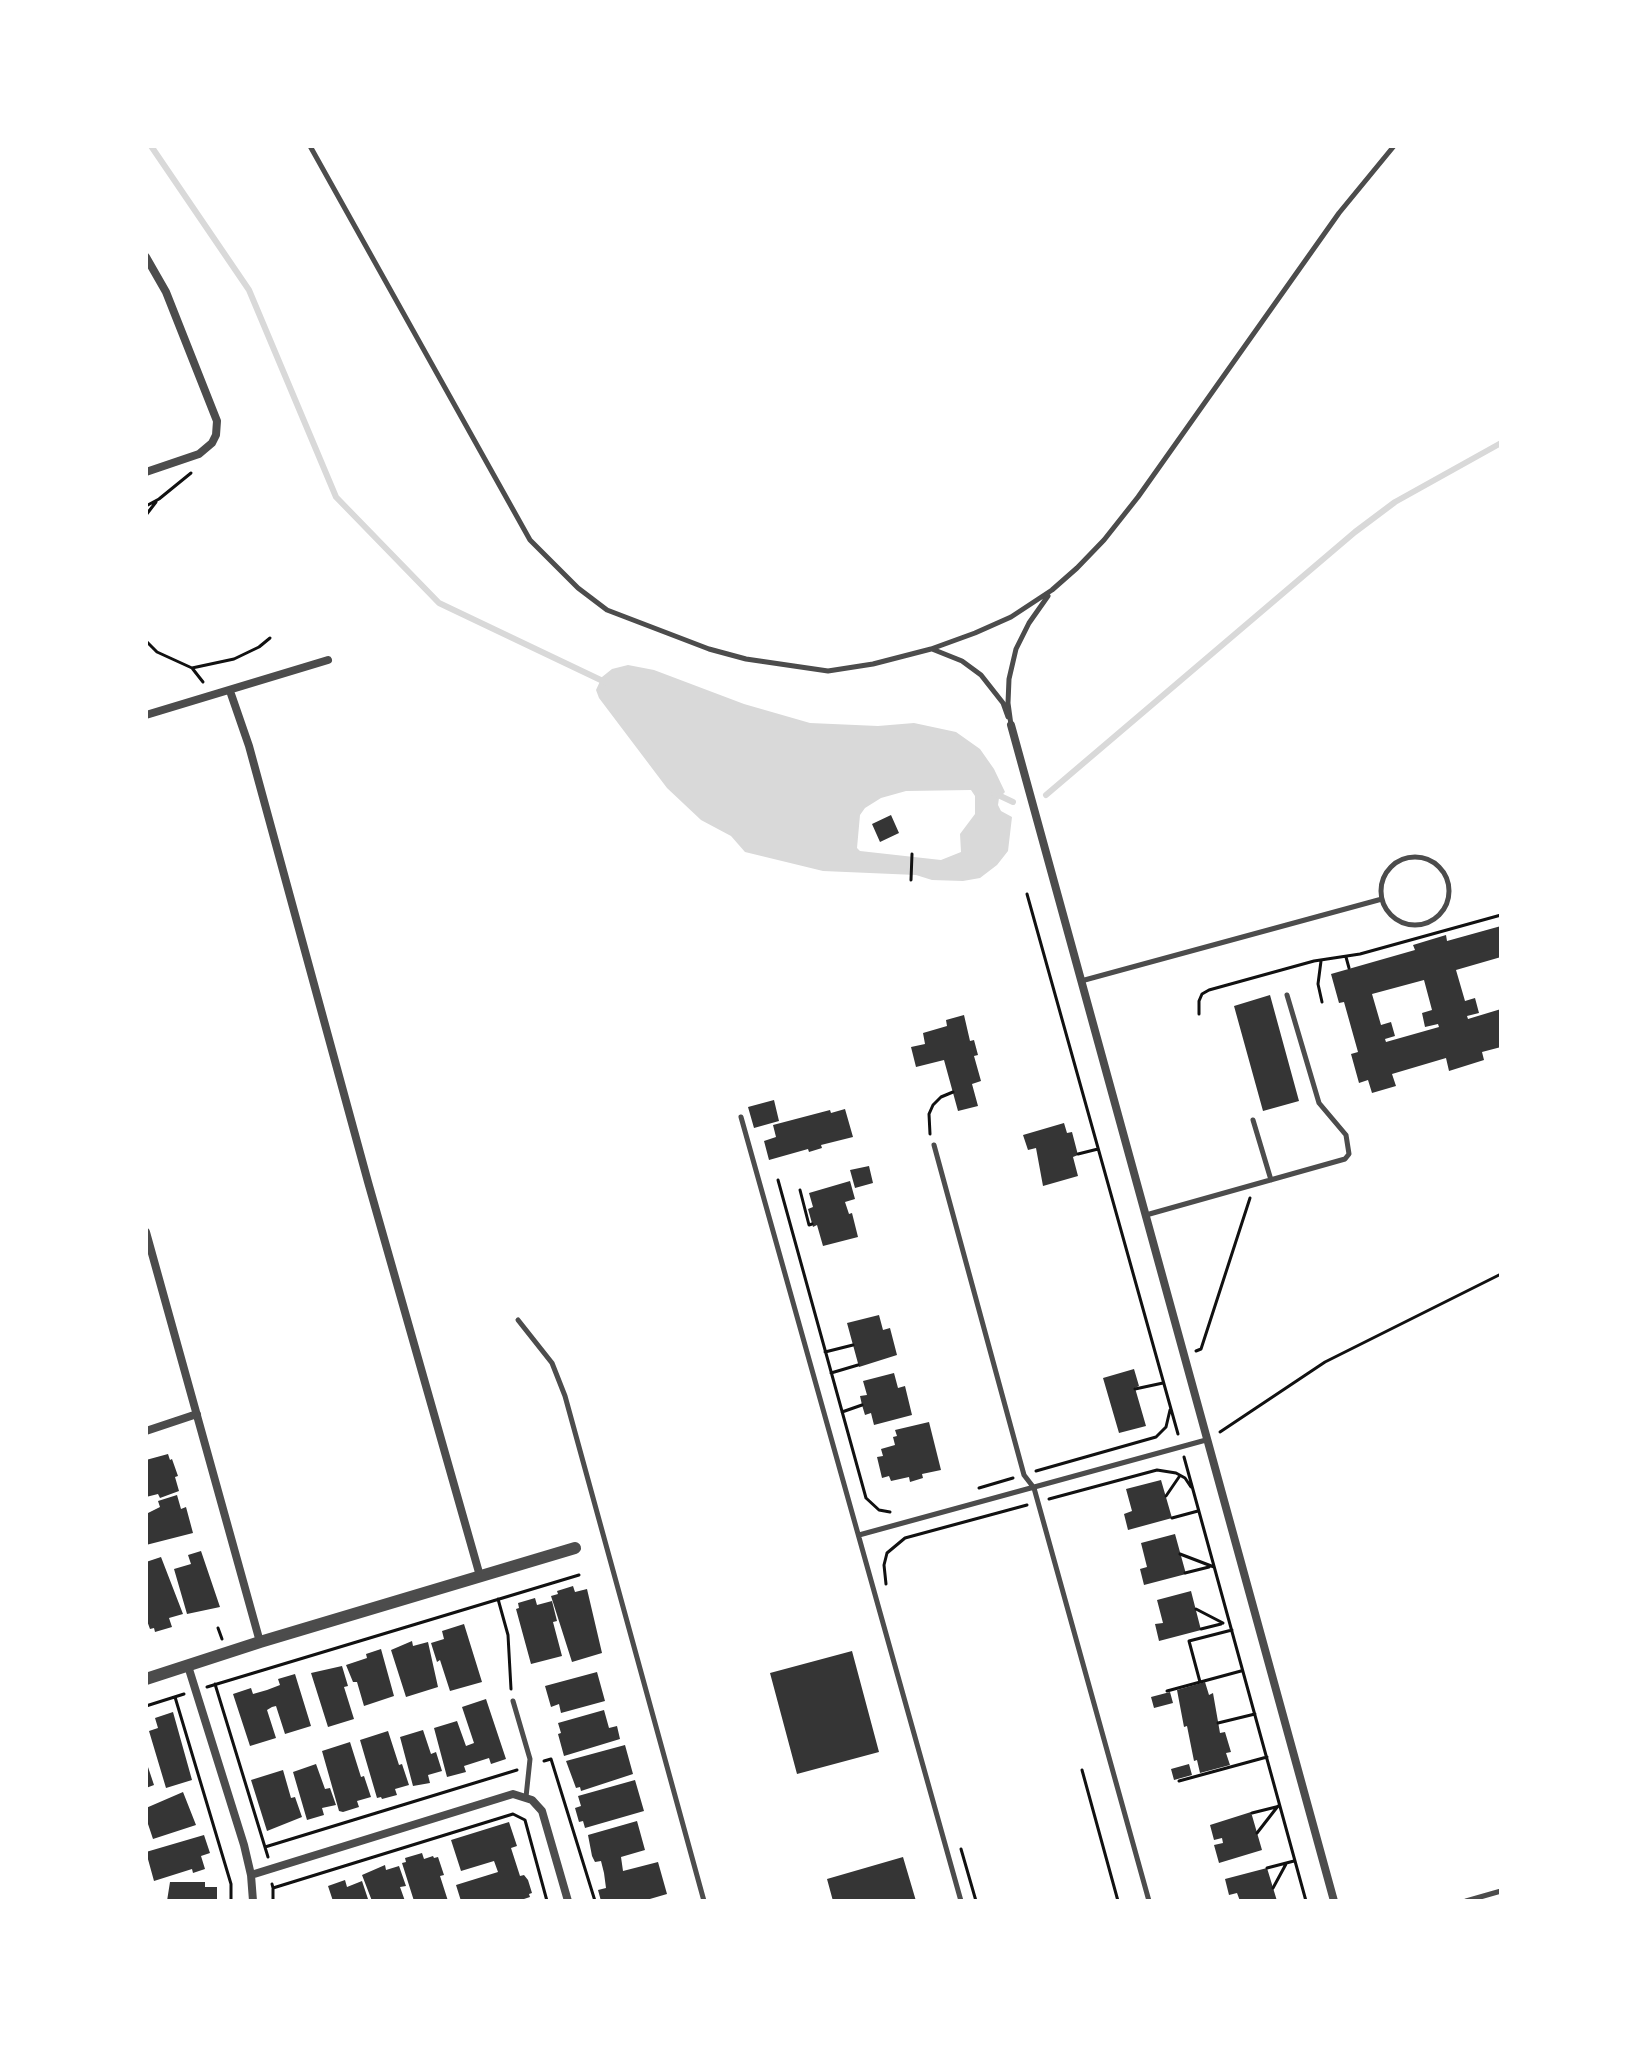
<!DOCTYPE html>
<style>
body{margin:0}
#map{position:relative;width:1647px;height:2047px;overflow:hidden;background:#fff;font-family:"Sofia Sans Condensed",sans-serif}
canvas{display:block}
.frame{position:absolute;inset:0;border:148px solid #fff;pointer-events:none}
</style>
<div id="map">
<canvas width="1647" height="2047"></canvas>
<div class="frame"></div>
</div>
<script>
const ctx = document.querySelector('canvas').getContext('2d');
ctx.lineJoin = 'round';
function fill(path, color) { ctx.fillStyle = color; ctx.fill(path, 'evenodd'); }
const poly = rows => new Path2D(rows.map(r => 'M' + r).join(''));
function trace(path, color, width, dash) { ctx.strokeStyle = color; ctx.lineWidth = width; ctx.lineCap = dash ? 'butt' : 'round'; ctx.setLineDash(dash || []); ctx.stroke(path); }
fill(poly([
 [628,665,654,670,744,704,810,723,878,726,914,723,956,732,980,749,994,769,1005,792,999,798,998,805,1001,811,1012,817,1008,851,997,865,980,878,963,881,932,880,916,875,823,871,745,852,731,836,701,820,667,788,599,698,596,690,602,677,612,669],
 [971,790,975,796,975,814,960,834,961,852,941,860,860,851,857,848,860,815,865,808,881,798,906,791]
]), '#d9d9d9');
trace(poly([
 [151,146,249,290,336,497,439,603,607,683],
 [994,793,1013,802],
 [1046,795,1355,532,1395,502,1501,443]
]), '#d9d9d9', 6);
fill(poly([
 [891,815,899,833,880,842,872,824],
 [1501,926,1501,957,1456,970,1465,1001,1475,998,1479,1013,1467,1016,1468,1019,1501,1009,1501,1047,1482,1052,1484,1060,1449,1071,1446,1058,1392,1074,1396,1086,1372,1093,1368,1080,1359,1083,1351,1054,1358,1052,1344,1002,1339,1003,1331,974,1415,950,1413,945,1446,935,1447,941],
 [1424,980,1432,1010,1422,1013,1425,1027,1438,1024,1439,1027,1386,1042,1385,1039,1395,1036,1391,1022,1381,1025,1372,994],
 [1270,995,1299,1101,1263,1111,1234,1006],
 [964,1015,970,1041,974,1040,978,1055,974,1056,981,1081,972,1084,978,1106,958,1111,944,1060,916,1067,911,1047,925,1044,923,1033,947,1026,946,1020],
 [774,1100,779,1121,754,1128,748,1107],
 [845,1109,853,1137,821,1145,822,1148,809,1152,808,1149,769,1160,764,1141,776,1137,773,1125,830,1110,831,1113],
 [1064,1123,1067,1133,1072,1132,1078,1155,1073,1157,1078,1176,1043,1186,1036,1148,1028,1150,1023,1135],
 [869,1166,873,1183,855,1188,850,1170],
 [850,1181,855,1199,845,1202,849,1214,852,1213,858,1237,823,1246,817,1225,813,1227,808,1209,813,1207,809,1193],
 [879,1315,883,1330,890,1328,897,1355,859,1367,847,1323],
 [1134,1369,1139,1386,1135,1388,1146,1426,1119,1433,1103,1378],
 [894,1373,898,1388,905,1386,912,1415,874,1425,871,1413,865,1415,862,1405,860,1396,867,1395,863,1381],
 [929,1422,941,1470,922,1474,923,1478,910,1482,909,1477,891,1481,889,1476,882,1478,877,1457,883,1456,881,1449,895,1445,893,1437,897,1436,895,1430],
 [168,1454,170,1460,172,1459,178,1476,175,1477,179,1491,160,1498,158,1494,146,1497,146,1460],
 [1161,1480,1172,1518,1128,1530,1124,1514,1132,1511,1126,1489],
 [177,1495,181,1509,186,1507,193,1533,146,1545,146,1514,160,1507,158,1501],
 [1175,1534,1186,1574,1144,1585,1140,1569,1147,1567,1141,1543],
 [201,1551,220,1607,187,1614,174,1569,191,1564,188,1555],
 [161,1557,183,1614,169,1618,172,1627,155,1632,154,1628,150,1629,146,1618,146,1562],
 [573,1586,575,1592,587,1589,602,1653,572,1662,551,1596,558,1594,557,1591],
 [1191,1591,1201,1630,1159,1641,1155,1624,1163,1623,1157,1600],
 [535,1598,537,1605,552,1601,557,1621,553,1622,562,1656,531,1664,516,1609,519,1608,518,1603],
 [464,1624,482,1682,450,1691,440,1660,437,1662,431,1643,444,1639,442,1631],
 [412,1641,413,1646,428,1642,438,1687,406,1697,391,1650],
 [381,1649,394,1696,364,1706,357,1682,353,1682,346,1665,367,1658,366,1654],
 [852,1651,879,1752,797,1774,770,1673],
 [342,1666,348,1686,344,1687,354,1719,328,1727,311,1673],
 [597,1672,605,1701,561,1713,559,1704,551,1707,545,1686],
 [295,1674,311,1726,285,1734,276,1706,272,1707,267,1710,276,1738,250,1746,233,1694,251,1688,253,1694,267,1690,280,1685,278,1679],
 [1205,1682,1209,1695,1213,1693,1220,1733,1225,1732,1231,1752,1226,1753,1230,1765,1200,1773,1197,1760,1194,1761,1187,1726,1184,1727,1177,1690],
 [1170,1692,1173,1703,1154,1708,1151,1697],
 [486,1699,506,1759,491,1764,489,1758,464,1766,466,1772,447,1777,434,1728,457,1721,466,1746,474,1743,462,1707],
 [604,1710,609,1728,617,1726,620,1739,564,1756,558,1734,561,1733,558,1723],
 [173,1712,192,1780,166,1788,149,1731,158,1728,155,1718],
 [423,1730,431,1754,436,1752,442,1771,428,1775,430,1783,413,1786,400,1737],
 [388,1731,399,1765,402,1764,409,1785,395,1789,397,1795,382,1799,381,1797,377,1798,360,1740],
 [350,1742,361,1777,364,1776,371,1797,357,1801,359,1807,343,1812,339,1811,322,1751],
 [625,1745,633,1774,581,1791,580,1787,576,1788,566,1761],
 [146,1761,154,1785,146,1788],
 [316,1764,325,1789,330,1788,336,1805,322,1808,324,1815,307,1820,293,1772],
 [1189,1764,1192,1775,1174,1780,1171,1769],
 [283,1770,291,1798,295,1797,302,1817,267,1831,251,1780],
 [635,1780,644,1811,585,1828,583,1821,579,1822,575,1808,581,1806,578,1796],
 [183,1792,196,1825,153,1839,146,1818,146,1808],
 [1251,1812,1262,1850,1219,1863,1214,1845,1223,1843,1222,1838,1214,1840,1210,1825],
 [637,1821,645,1850,621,1857,623,1871,658,1862,667,1894,643,1901,601,1901,598,1890,606,1888,604,1873,601,1861,595,1862,592,1856,588,1835],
 [509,1822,517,1846,511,1848,520,1876,524,1875,528,1880,532,1893,529,1894,530,1897,518,1901,461,1901,456,1885,498,1872,494,1861,461,1871,451,1840],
 [204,1835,210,1853,201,1856,205,1869,193,1873,192,1869,154,1881,146,1852],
 [422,1853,424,1859,433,1856,434,1858,438,1857,444,1875,440,1876,448,1901,414,1901,402,1863,406,1862,405,1858],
 [903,1857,916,1901,833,1901,827,1879],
 [385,1865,386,1870,399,1866,406,1886,400,1887,405,1901,372,1901,362,1875],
 [1267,1868,1277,1901,1240,1901,1237,1893,1229,1895,1225,1879],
 [345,1880,347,1887,362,1881,368,1899,333,1901,328,1886],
 [170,1882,205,1882,205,1887,217,1887,217,1901,167,1901]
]), '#353535');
trace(poly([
 [146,506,159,499,191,473],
 [146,515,156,502],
 [146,641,157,652,192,668,203,682],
 [192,668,234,659,259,647,270,638],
 [911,880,912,854],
 [1027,894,1178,1434],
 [1346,957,1349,968],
 [1321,961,1318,984,1322,1002],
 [1199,1014,1199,1001,1202,994,1209,990,1314,961,1360,954,1501,915],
 [930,1134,929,1114,933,1105,941,1097,953,1092],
 [1078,1154,1098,1149],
 [778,1180,866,1498,879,1510,890,1512],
 [800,1190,809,1225,812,1224],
 [1196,1351,1201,1349,1250,1198],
 [825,1352,853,1345],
 [831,1373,858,1365],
 [1135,1389,1163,1383],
 [842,1412,862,1405],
 [1220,1432,1325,1362,1501,1274],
 [1184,1457,1306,1901],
 [1036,1471,1156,1437,1166,1427,1170,1410],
 [979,1488,1013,1478],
 [1166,1496,1179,1477],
 [1049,1499,1157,1470,1176,1473,1185,1478,1191,1487],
 [1172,1518,1198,1511],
 [1180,1554,1214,1567],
 [1185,1573,1209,1567],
 [886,1584,884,1565,887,1553,905,1538,1027,1505],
 [498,1599,508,1635,511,1689],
 [1196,1609,1223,1623],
 [218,1628,222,1639],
 [1201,1629,1221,1624],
 [1200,1682,1189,1641,1232,1630],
 [215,1684,268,1857],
 [207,1687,579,1575],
 [1167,1691,1241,1671],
 [175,1697,231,1884,231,1901],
 [146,1706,184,1694],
 [1218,1723,1255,1714],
 [544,1761,551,1759,595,1901],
 [1082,1770,1118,1901],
 [1179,1781,1267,1757],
 [1252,1813,1276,1807],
 [1257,1833,1278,1806],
 [265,1847,517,1770],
 [961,1849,976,1901],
 [1267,1868,1294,1861],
 [272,1884,273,1888,513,1814,525,1820,547,1901],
 [1273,1888,1286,1864],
 [273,1889,273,1901]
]), '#111', 3);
trace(poly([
 [310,146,530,540,578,588,607,610,709,649,746,659,828,671,873,664,931,649,975,633,1011,617,1052,590,1077,568,1104,540,1138,497,1339,213,1394,146],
 [932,649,962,661,981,675,1003,703,1008,717],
 [1011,725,1008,703,1009,679,1016,649,1029,623,1048,596],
 '1381 891a34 34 0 1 1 68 0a34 34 0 1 1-68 0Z',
 [1081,981,1382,899],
 [741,1117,961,1901],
 [1253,1120,1271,1180],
 [934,1145,1024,1475,1034,1488,1149,1901],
 [1146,1215,1345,1159,1349,1154,1346,1135,1319,1103,1287,995],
 [518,1320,552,1363,565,1396,704,1901],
 [859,1535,1206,1440],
 [513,1701,530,1759,526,1797],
 [1466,1901,1501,1891]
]), '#4c4c4c', 5);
trace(poly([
 [146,257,166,292,217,421,216,435,212,443,199,454,146,472],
 [230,691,249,746,368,1182,480,1576],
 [146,715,328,660],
 [1011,725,1334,1901],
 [146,1232,260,1642],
 [146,1431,197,1414],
 [188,1666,244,1845,251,1875,253,1901],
 [251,1875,513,1794,532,1800,542,1811,568,1901]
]), '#4c4c4c', 8);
trace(poly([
 [146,1679,260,1642,575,1548]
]), '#4c4c4c', 12);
</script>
